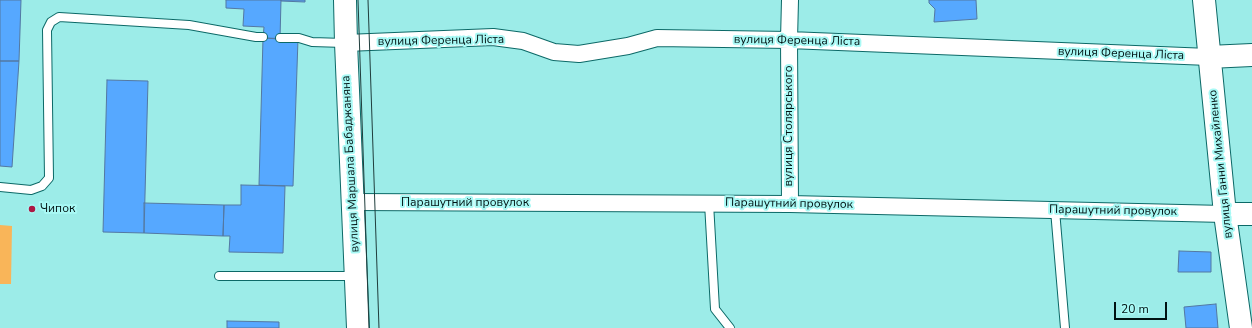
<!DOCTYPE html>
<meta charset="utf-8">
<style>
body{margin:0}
#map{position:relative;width:1252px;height:328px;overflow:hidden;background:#9cece8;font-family:"Nunito Sans",sans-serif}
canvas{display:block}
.scale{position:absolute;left:1114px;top:302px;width:53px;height:18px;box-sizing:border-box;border:2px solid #001212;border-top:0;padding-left:5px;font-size:12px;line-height:14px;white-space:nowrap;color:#001212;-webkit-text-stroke:3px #a9f9f5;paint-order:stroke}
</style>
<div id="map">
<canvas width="1252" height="328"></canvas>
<div class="scale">20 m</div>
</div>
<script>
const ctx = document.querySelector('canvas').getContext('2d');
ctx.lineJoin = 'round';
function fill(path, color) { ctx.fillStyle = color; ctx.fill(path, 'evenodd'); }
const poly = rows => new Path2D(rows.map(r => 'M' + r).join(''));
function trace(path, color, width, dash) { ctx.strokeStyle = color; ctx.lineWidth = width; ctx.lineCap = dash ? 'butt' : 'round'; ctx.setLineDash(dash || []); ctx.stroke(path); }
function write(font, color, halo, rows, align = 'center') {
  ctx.font = font + ' "Nunito Sans",sans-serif'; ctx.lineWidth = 4; ctx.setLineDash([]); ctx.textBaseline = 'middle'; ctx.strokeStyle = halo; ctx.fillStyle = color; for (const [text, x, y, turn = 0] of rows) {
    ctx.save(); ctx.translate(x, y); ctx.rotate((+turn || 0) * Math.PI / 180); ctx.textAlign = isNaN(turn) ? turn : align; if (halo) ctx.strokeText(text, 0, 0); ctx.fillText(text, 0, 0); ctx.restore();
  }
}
fill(poly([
 [0,225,12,226,11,284,0,284]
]), '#f9b559');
const building = poly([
 [0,0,21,0,19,61,0,61,0,0],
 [226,0,281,0,280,39,263,38,264,27,243,26,244,9,226,8,226,0],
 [281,0,305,0,305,2,281,1,281,0],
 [929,0,976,0,977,19,934,22,935,9,929,3,929,0],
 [263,38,298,39,293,186,259,185,263,38],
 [0,61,19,61,12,167,0,166,0,61],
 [107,80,148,81,144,233,103,232,107,80],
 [241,185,285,186,283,253,229,252,230,236,223,236,224,205,241,205,241,185],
 [144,203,224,205,223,236,144,233,144,203],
 [1179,251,1211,252,1211,272,1178,272,1179,251],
 [1216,304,1218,328,1186,328,1184,307,1216,304],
 [227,321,279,322,279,328,227,328,227,321]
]);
fill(building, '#56a8ff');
trace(building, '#5378a2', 1);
const lane = poly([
 [280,38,299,38,312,42,344,43],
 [0,187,31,190,42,186,49,178,47,30,51,22,59,17,189,25,256,37,263,37],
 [709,203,715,309,730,328],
 [1055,210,1065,328],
 [219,276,355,276]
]);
const street = poly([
 [346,43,493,37,523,41,554,52,579,54,628,46,657,38,789,40,1209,57],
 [353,202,790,204,1225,214],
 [790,204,789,40,790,0]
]);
const secondary = poly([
 [345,0,346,43,358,328],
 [1204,0,1225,214,1241,328],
 [1209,57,1252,55],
 [1225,214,1252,214]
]);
trace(lane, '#0c6967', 10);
trace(street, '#0c6967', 18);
trace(secondary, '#0c6967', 24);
trace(lane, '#fff', 8);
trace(street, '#fff', 16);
trace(secondary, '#fff', 22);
trace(poly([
 [358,0,369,328],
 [368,0,379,328]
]), '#1f3d3c', 1);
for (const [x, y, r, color] of [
 [32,209,4,"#ac1743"]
]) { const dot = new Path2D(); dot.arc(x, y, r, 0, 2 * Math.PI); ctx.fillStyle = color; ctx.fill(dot); trace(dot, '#a9f9f5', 1.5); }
write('12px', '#001212', '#a9f9f5', [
 ["вулиця Ференца Ліста",441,41,-1],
 ["вулиця Ференца Ліста",797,41,1],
 ["вулиця Ференца Ліста",1121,54,2],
 ["вулиця Столярського",789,126,-90],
 ["вулиця Маршала Бабаджаняна",351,164,-93],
 ["вулиця Ганни Михайленко",1221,164,-96],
 ["Парашутний провулок",465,203],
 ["Парашутний провулок",789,204,1],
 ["Парашутний провулок",1113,211,1]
]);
write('12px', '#001212', '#a9f9f5', [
 ["Чипок",40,209]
], 'left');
</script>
